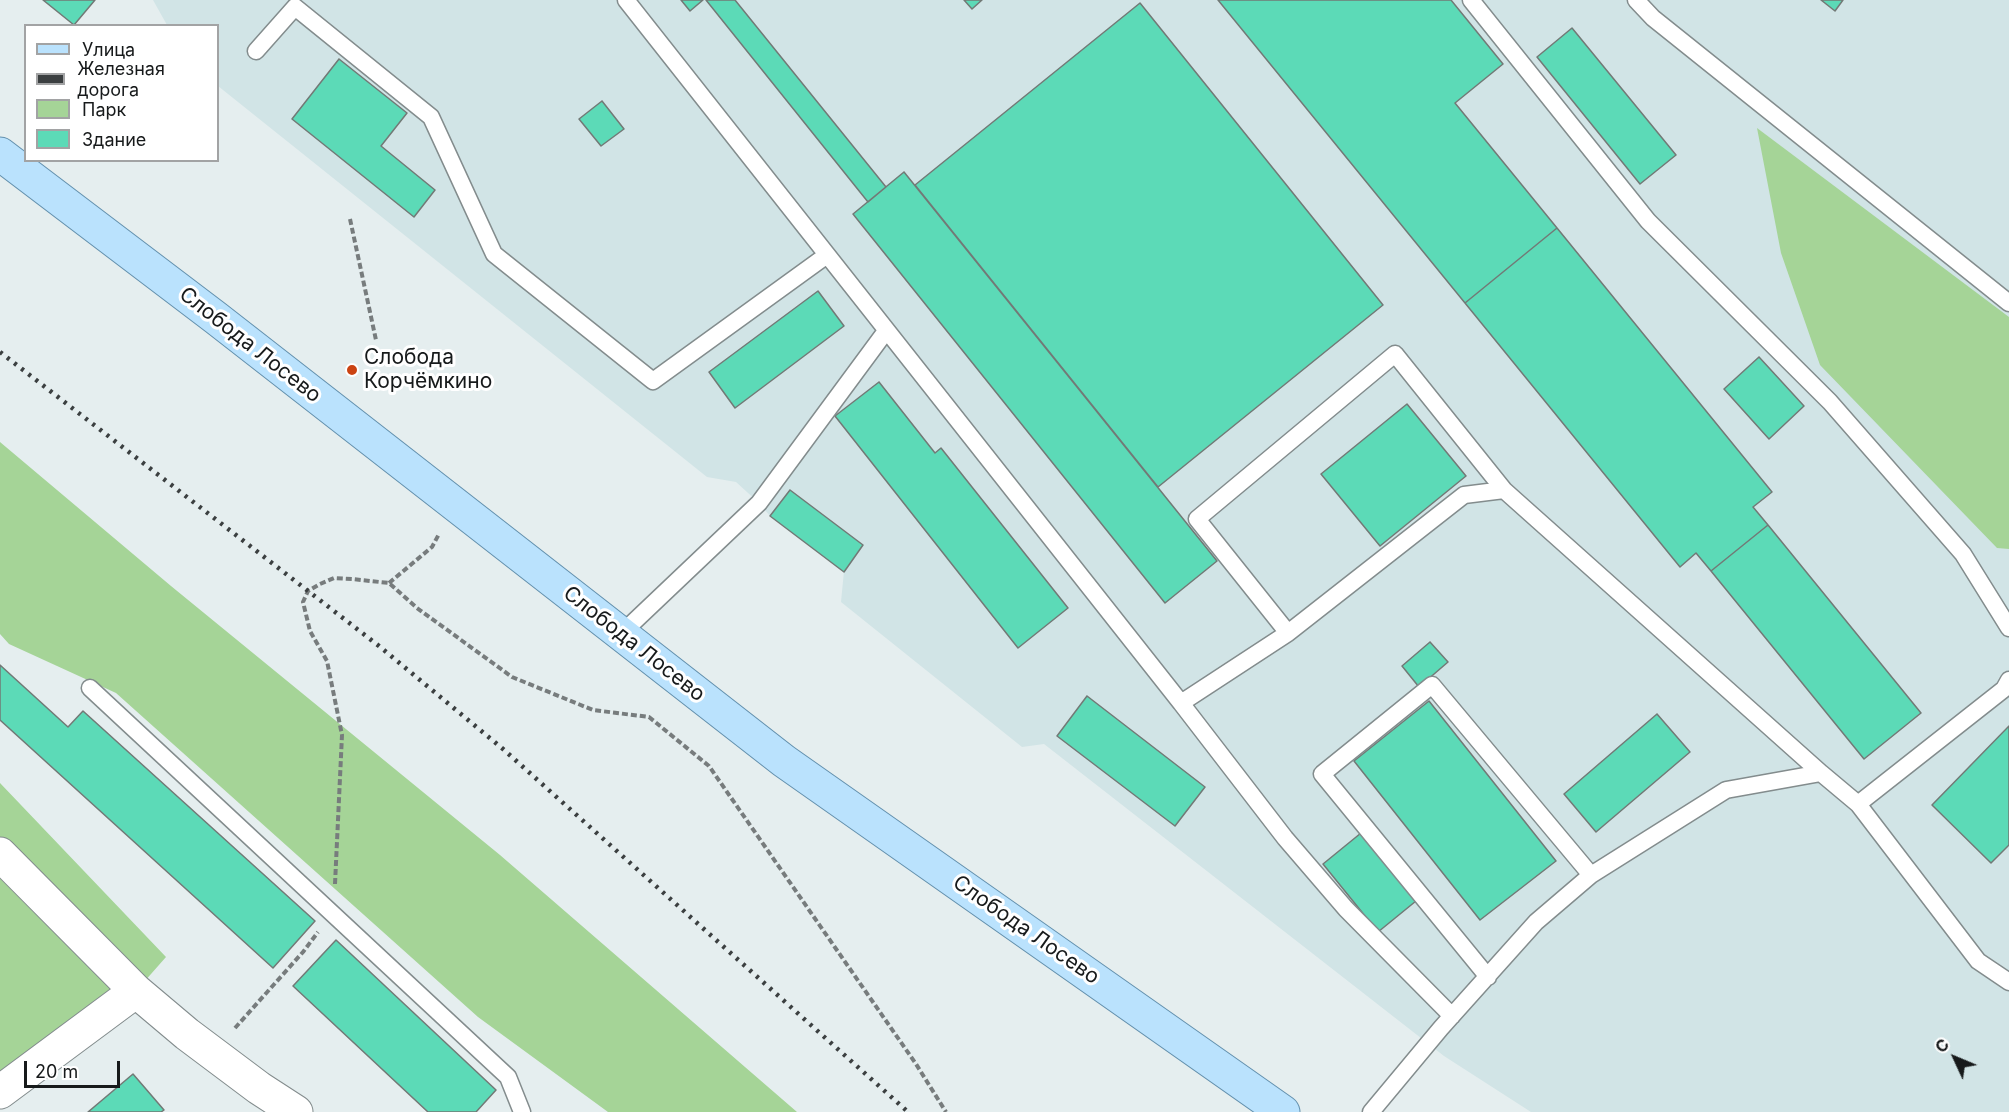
<!DOCTYPE html>
<meta charset="utf-8">
<style>
body{margin:0}
#map{position:relative;width:2009px;height:1112px;overflow:hidden;background:#e5eeef;font-family:Inter,sans-serif}
canvas{display:block}
.legend{position:absolute;left:24px;top:24px;width:195px;height:138px;box-sizing:border-box;background:#fff;border:2px solid #a2a3a4;margin:0;padding:8px 10px;list-style:none;font-size:18px;color:#171a1b}
.legend li{display:flex;align-items:center;gap:12px;height:30px}
.legend b{width:30px;border:2px solid #a2a3a4}
.north{position:absolute;left:1925px;top:1028px;width:60px;height:60px;-webkit-text-stroke:4px #fff;paint-order:stroke;rotate:314deg;font-size:16px;font-weight:700;line-height:24px;text-align:center;color:#171a1b}
.north::after{content:'';display:block;margin:auto;width:21px;height:27px;background:#171a1b;clip-path:polygon(50% 0,100% 100%,50% 72%,0 100%)}
.scale{position:absolute;left:24px;top:1061px;width:96px;height:27px;box-sizing:border-box;border:3px solid #171a1b;border-top:0;padding-left:8px;font-size:18px;line-height:21px;white-space:nowrap;color:#171a1b;-webkit-text-stroke:4px #fff;paint-order:stroke}
</style>
<div id="map">
<canvas width="2009" height="1112"></canvas>
<ul class="legend">
<li><b style="height:8px;background:#bae2fd"></b>Улица</li>
<li><b style="height:8px;background:#3b3f40"></b>Железная дорога</li>
<li><b style="height:16px;background:#a5d497"></b>Парк</li>
<li><b style="height:16px;background:#5cdab7"></b>Здание</li>
</ul>
<div class="north">С</div>
<div class="scale">20 m</div>
</div>
<script>
const ctx = document.querySelector('canvas').getContext('2d');
ctx.lineJoin = 'round';
function fill(path, color) { ctx.fillStyle = color; ctx.fill(path, 'evenodd'); }
const poly = rows => new Path2D(rows.map(r => 'M' + r).join(''));
function trace(path, color, width, dash) { ctx.strokeStyle = color; ctx.lineWidth = width; ctx.lineCap = dash ? 'butt' : 'round'; ctx.setLineDash(dash || []); ctx.stroke(path); }
function write(font, color, halo, rows, align = 'center') {
  ctx.font = font + ' Inter,sans-serif'; ctx.lineWidth = 6; ctx.setLineDash([]); ctx.textBaseline = 'middle'; ctx.strokeStyle = halo; ctx.fillStyle = color; for (const [text, x, y, turn = 0] of rows) {
    ctx.save(); ctx.translate(x, y); ctx.rotate((+turn || 0) * Math.PI / 180); ctx.textAlign = isNaN(turn) ? turn : align; if (halo) ctx.strokeText(text, 0, 0); ctx.fillText(text, 0, 0); ctx.restore();
  }
}
fill(poly([
 [153,0,2009,0,2009,1112,1531,1112,1444,1056,1044,744,1022,747,841,602,844,571,770,516,759,503,736,482,707,477,218,86,218,26,167,25]
]), '#d1e4e6');
fill(poly([
 [1757,128,2009,317,2009,549,1997,548,1820,365,1781,253],
 [0,442,171,586,500,855,797,1112,608,1112,478,1017,116,693,9,644,0,634],
 [0,783,166,957,136,991,0,1092]
]), '#a5d497');
const building = poly([
 [43,0,95,0,74,25,43,0],
 [681,0,703,0,690,11,681,0],
 [706,0,735,0,886,187,868,202,706,0],
 [964,0,982,0,972,9,964,0],
 [1218,0,1451,0,1503,64,1455,103,1557,228,1465,303,1218,0],
 [1821,0,1843,0,1835,11,1821,0],
 [1140,3,1383,305,1158,487,915,185,1140,3],
 [1572,28,1676,155,1640,184,1537,57,1572,28],
 [339,59,407,113,381,146,435,190,414,217,292,119,339,59],
 [602,101,624,129,601,146,579,119,602,101],
 [904,172,1217,561,1165,603,853,214,904,172],
 [1557,228,1772,492,1753,507,1768,525,1711,571,1696,553,1680,567,1465,303,1557,228],
 [818,291,844,326,735,408,709,372,818,291],
 [1759,357,1804,406,1769,439,1724,389,1759,357],
 [879,382,935,453,941,448,1068,608,1018,648,835,416,879,382],
 [1407,404,1466,476,1380,546,1321,474,1407,404],
 [790,490,863,545,844,572,770,516,790,490],
 [1768,525,1921,713,1864,759,1711,571,1768,525],
 [1430,642,1448,662,1419,687,1402,666,1430,642],
 [0,665,68,727,83,711,315,921,273,968,0,720,0,665],
 [1087,696,1205,787,1175,826,1057,736,1087,696],
 [1429,701,1556,861,1480,920,1354,761,1429,701],
 [1657,714,1690,752,1596,832,1564,794,1657,714],
 [2009,726,2009,845,1991,863,1932,805,2009,726],
 [1361,833,1416,901,1378,932,1323,864,1361,833],
 [336,940,496,1090,476,1112,428,1112,293,986,336,940],
 [133,1074,164,1110,161,1112,88,1112,133,1074]
]);
fill(building, '#5cdab7');
trace(building, '#727976', 1.5);
const service = poly([
 [626,0,1181,703,1288,633,1464,495,1504,490,1821,773],
 [1471,0,1648,221,1830,402,1963,554,2009,628],
 [1636,0,1653,18,2009,303],
 [256,51,295,7,431,117,494,254,653,381,827,255],
 [1288,633,1197,519,1395,354,1504,490],
 [621,634,759,503,886,331],
 [90,688,508,1077,522,1112],
 [1181,703,1285,838,1346,909,1452,1016],
 [1858,804,1978,961,2009,982],
 [1488,977,1322,774,1432,685,1591,875],
 [1371,1112,1441,1028,1536,922,1591,875,1726,790,1821,773,1858,804,2004,689,2009,680]
]);
const minor = poly([
 [0,854,136,991,187,1034,259,1088,296,1112],
 [0,1092,136,991]
]);
const primary = poly([
 [0,154,216,318,784,761,1283,1112]
]);
trace(service, '#838c8d', 19);
trace(minor, '#838c8d', 35);
trace(primary, '#6390ad', 35);
trace(poly([
 [350,219,376,340],
 [389,583,432,547,439,534],
 [335,884,342,735,327,661,310,631,303,602,308,591,320,584,334,578,352,579,389,583,417,608,512,677,593,710,649,717,709,766,916,1064,946,1112],
 [235,1028,303,952,318,932]
]), '#777c7d', 4, [6, 3]);
trace(service, '#fff', 16);
trace(minor, '#fff', 33);
trace(primary, '#bae2fd', 33);
trace(poly([
 [0,352,379,646,503,749,908,1112]
]), '#3b3f40', 4.5, [3, 6]);
for (const [x, y, r, color] of [
 [352,370,6,"#cb4312"]
]) { const dot = new Path2D(); dot.arc(x, y, r, 0, 2 * Math.PI); ctx.fillStyle = color; ctx.fill(dot); trace(dot, '#fff', 2); }
write('21px', '#171a1b', '#fff', [
 ["Слобода Лосево",250,345,38],
 ["Слобода Лосево",634,644,38],
 ["Слобода Лосево",1026,930,35]
]);
write('21px', '#171a1b', '#fff', [
 ["Слобода",364,358],
 ["Корчёмкино",364,382]
], 'left');
</script>
